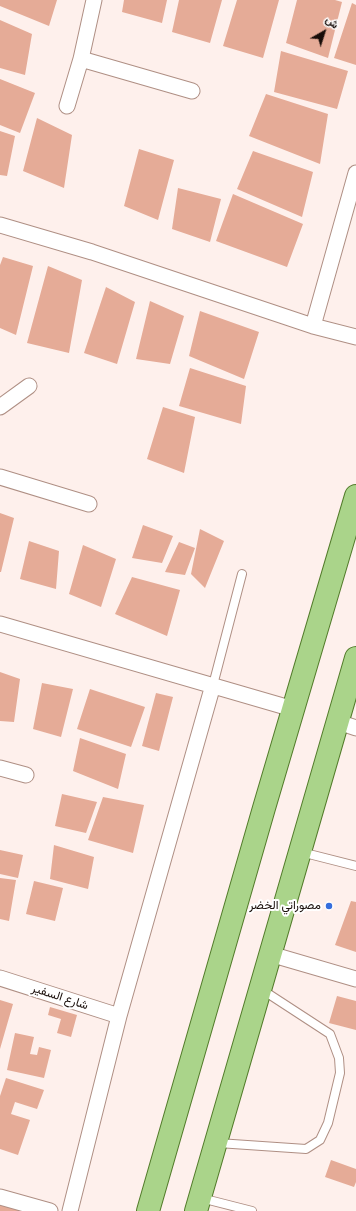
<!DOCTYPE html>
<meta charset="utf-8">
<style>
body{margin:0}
#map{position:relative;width:356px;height:1211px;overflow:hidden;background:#fef0ec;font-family:Karla,Vazirmatn,sans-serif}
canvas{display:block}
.north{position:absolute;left:304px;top:12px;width:40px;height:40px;-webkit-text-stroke:3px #fff;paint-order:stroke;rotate:39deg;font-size:11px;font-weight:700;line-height:16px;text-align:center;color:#170c08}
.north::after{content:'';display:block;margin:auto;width:14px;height:18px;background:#170c08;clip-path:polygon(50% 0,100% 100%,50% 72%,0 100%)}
</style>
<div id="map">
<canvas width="356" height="1211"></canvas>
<div class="north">ش</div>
</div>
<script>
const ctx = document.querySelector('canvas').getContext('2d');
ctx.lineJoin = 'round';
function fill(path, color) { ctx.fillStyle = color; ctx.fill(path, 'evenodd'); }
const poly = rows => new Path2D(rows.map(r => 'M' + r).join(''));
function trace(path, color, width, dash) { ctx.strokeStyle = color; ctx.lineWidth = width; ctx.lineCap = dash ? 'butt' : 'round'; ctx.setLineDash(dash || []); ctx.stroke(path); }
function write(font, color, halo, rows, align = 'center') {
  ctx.font = font + ' Karla,Vazirmatn,sans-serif'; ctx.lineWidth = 4; ctx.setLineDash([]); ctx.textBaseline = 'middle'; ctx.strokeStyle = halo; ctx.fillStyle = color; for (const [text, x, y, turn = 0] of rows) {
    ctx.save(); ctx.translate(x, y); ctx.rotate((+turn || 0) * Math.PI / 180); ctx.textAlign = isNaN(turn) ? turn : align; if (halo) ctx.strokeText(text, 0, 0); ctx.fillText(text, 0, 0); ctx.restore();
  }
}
fill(poly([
 [0,0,57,0,49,26,0,6],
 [124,0,167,0,162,23,122,12],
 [179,0,222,0,210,43,172,32],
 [237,0,279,0,263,58,223,46],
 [297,0,335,0,342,2,328,58,286,43],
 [352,3,356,5,356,65,334,58],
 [0,20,32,34,25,75,0,68],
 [281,51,348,71,337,109,274,92],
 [0,79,35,93,20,133,0,125],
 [266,94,328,114,320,164,249,136],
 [37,118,72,135,64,188,23,171],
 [0,131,15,136,7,176,0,175],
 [139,149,174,160,158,220,124,206],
 [253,151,313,172,302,217,237,189],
 [178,188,221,199,210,242,172,229],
 [233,194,303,224,287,267,216,241],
 [3,257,33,266,16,335,0,328,0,265],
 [48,266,82,280,69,353,27,343],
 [106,287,135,302,117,364,84,353],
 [150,301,184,316,170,364,136,359],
 [200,311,259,332,244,379,189,356],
 [190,368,246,386,241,424,179,406],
 [163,407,195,417,184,473,147,459],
 [0,513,14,518,1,572,0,572],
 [143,525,173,536,162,563,132,558],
 [200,529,224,541,205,588,191,574],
 [29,541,59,551,56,589,20,579],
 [179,542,195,548,185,575,165,572],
 [83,545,116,559,101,607,69,594],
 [132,577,180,590,167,636,115,614],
 [0,672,20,679,14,722,0,721],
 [42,683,73,689,61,737,33,729],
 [90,689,145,707,131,747,77,729],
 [156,693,173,697,159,751,142,746],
 [80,738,126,754,118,789,73,771],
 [62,794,97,802,86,833,55,826],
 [103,797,144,805,133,853,88,840],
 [54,845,94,857,88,889,50,879],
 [0,850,23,855,18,878,0,874],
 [0,878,16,880,9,921,0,919],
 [34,881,63,888,55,921,26,914],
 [351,901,356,902,356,952,335,945],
 [337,996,356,1001,356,1030,329,1023],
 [0,1000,13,1004,0,1049],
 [50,1007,77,1015,71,1037,57,1033,61,1019,48,1015],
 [15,1033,34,1037,30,1054,37,1055,39,1047,51,1050,44,1078,7,1070],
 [6,1078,44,1090,37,1109,15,1102,11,1114,30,1120,18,1155,0,1149,0,1096],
 [331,1160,356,1169,356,1182,354,1187,325,1177],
 [0,1202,20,1207,19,1211,0,1211]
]), '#e5ab97');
const service = poly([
 [213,685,242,574],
 [301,852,356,866],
 [218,1143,306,1149,320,1140,328,1123,340,1073,339,1058,330,1034,261,989],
 [201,1198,252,1211]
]);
const minor = poly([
 [81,59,192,91],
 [67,106,81,59,94,0],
 [0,225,92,252,313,326,356,337],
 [313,326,356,173],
 [0,407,29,386],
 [0,477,89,504],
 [0,624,293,709],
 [338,722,356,728],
 [0,768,26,775],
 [270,954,356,979],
 [0,978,119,1016],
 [0,1197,50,1211],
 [70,1211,119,1016,213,685]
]);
const primary = poly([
 [148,1211,264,808,356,496],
 [196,1211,356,658]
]);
trace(service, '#af8f84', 10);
trace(minor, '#af8f84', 17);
trace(primary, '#527b2a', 24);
trace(service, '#fff', 8);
trace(minor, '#fff', 15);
trace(primary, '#aad48a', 22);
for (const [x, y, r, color] of [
 [329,906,4,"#356edd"]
]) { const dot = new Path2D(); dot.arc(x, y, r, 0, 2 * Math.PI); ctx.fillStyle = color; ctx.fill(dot); trace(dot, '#fff', 1.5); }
write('12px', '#170c08', '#fff', [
 ["مصوراتي الخضر",321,906]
], 'right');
write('12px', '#170c08', '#fff', [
 ["شارع السفير",60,997,18]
]);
</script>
